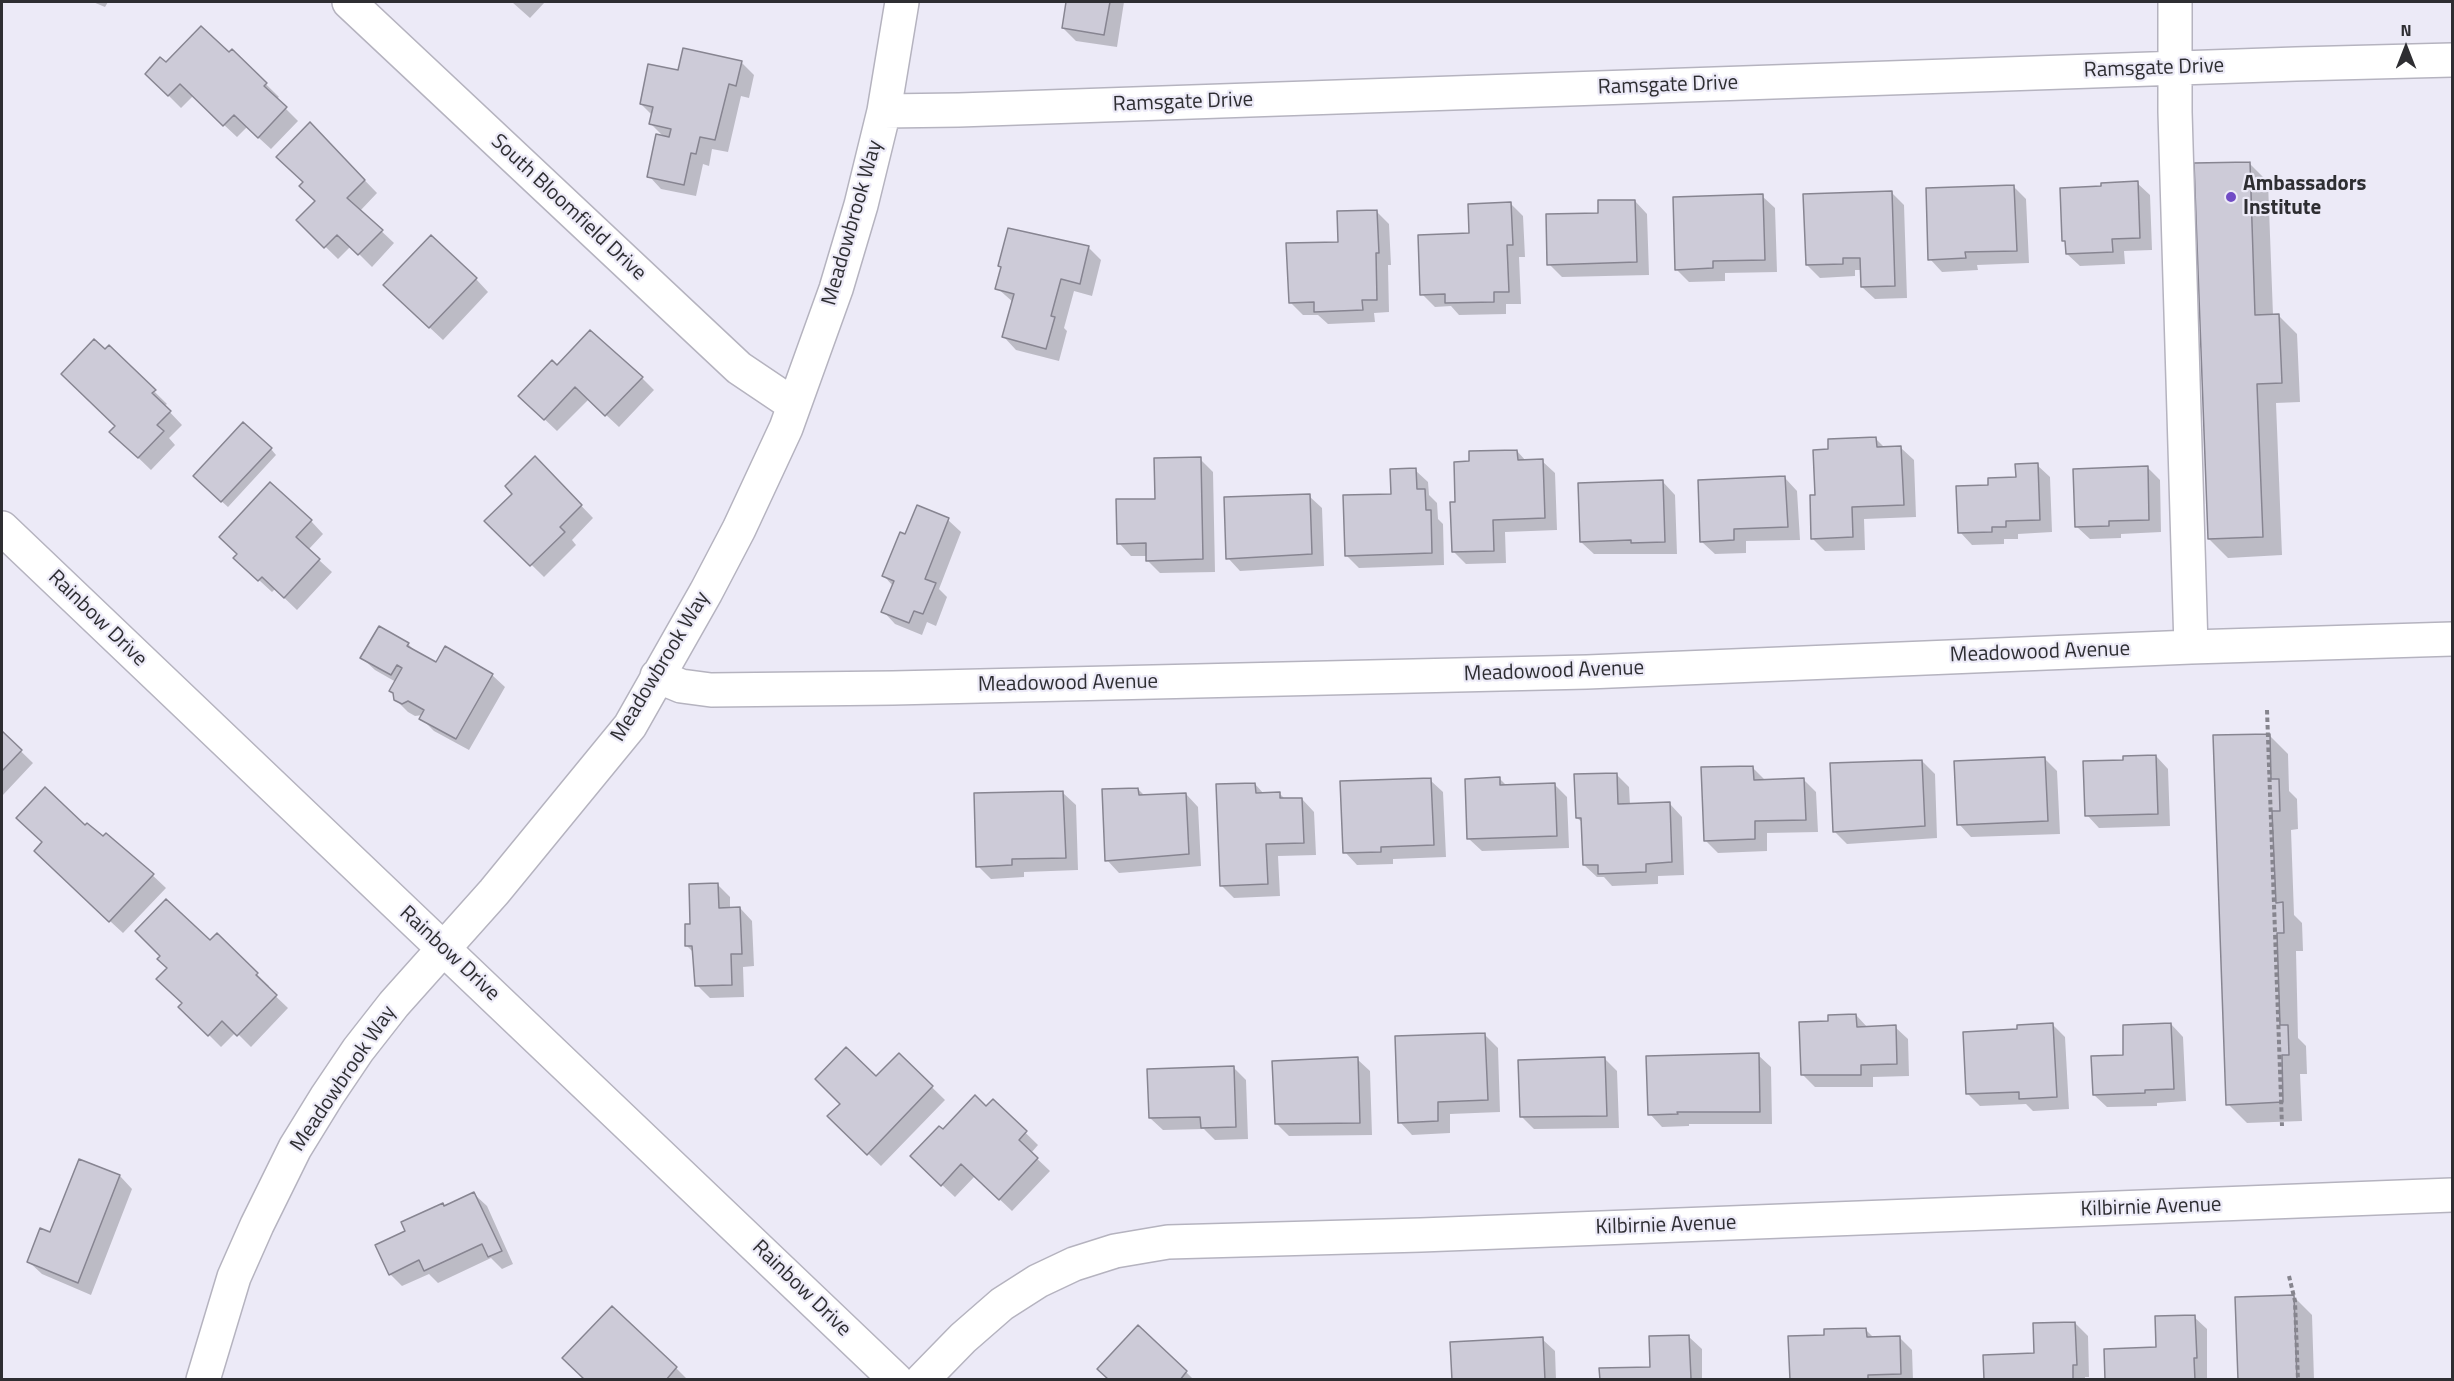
<!DOCTYPE html>
<style>
body{margin:0}
#map{position:relative;width:2454px;height:1381px;overflow:hidden;background:#eceaf7;font-family:"Titillium Web",sans-serif}
canvas{display:block}
.frame{position:absolute;inset:0;border:3px solid #2e2e32;pointer-events:none}
.north{position:absolute;left:2376px;top:18px;width:60px;height:60px;-webkit-text-stroke:4px #eceaf7;paint-order:stroke;rotate:0deg;font-size:16px;font-weight:700;line-height:24px;text-align:center;color:#2e2e32}
.north::after{content:'';display:block;margin:auto;width:21px;height:27px;background:#2e2e32;clip-path:polygon(50% 0,100% 100%,50% 72%,0 100%)}
</style>
<div id="map">
<canvas width="2454" height="1381"></canvas>
<div class="frame"></div>
<div class="north">N</div>
</div>
<script>
const ctx = document.querySelector('canvas').getContext('2d');
ctx.lineJoin = 'round';
function fill(path, color) { ctx.fillStyle = color; ctx.fill(path, 'evenodd'); }
const poly = rows => new Path2D(rows.map(r => 'M' + r).join(''));
function trace(path, color, width, dash) { ctx.strokeStyle = color; ctx.lineWidth = width; ctx.lineCap = dash ? 'butt' : 'round'; ctx.setLineDash(dash || []); ctx.stroke(path); }
function write(font, color, halo, rows, align = 'center') {
  ctx.font = font + ' "Titillium Web",sans-serif'; ctx.lineWidth = 4.5; ctx.setLineDash([]); ctx.textBaseline = 'middle'; ctx.strokeStyle = halo; ctx.fillStyle = color; for (const [text, x, y, turn = 0] of rows) {
    ctx.save(); ctx.translate(x, y); ctx.rotate((+turn || 0) * Math.PI / 180); ctx.textAlign = isNaN(turn) ? turn : align; if (halo) ctx.strokeText(text, 0, 0); ctx.fillText(text, 0, 0); ctx.restore();
  }
}
fill(poly([
 [93,2,108,2,105,7],
 [512,2,545,2,530,18],
 [1067,2,1124,2,1117,47,1076,41,1063,28],
 [232,51,279,97,276,99,298,121,271,149,247,127,237,137,193,96,181,108,147,74,166,64,229,54],
 [741,62,754,75,749,98,741,96,728,152,712,149,709,166,703,164,696,196,661,189,649,176,665,138,651,124,653,116,641,104],
 [310,124,377,193,360,211,394,243,372,267,351,246,338,259,298,220,317,201,305,182],
 [2249,163,2268,182,2273,315,2278,315,2297,334,2300,402,2276,403,2282,555,2228,558,2209,539],
 [2137,183,2150,195,2152,250,2124,251,2125,264,2080,266,2067,254,2067,243,2064,240,2103,188],
 [2013,186,2026,199,2029,263,1977,265,1978,270,1942,272,1930,259],
 [1891,192,1904,205,1907,298,1875,299,1862,287,1862,270,1855,270,1855,276,1820,278,1807,265],
 [1762,196,1775,208,1777,272,1725,273,1725,281,1689,282,1676,269],
 [1635,201,1647,214,1649,275,1562,277,1549,264,1600,214],
 [1510,203,1523,216,1525,257,1519,257,1521,304,1506,304,1506,314,1459,315,1451,306,1435,307,1422,294,1471,235],
 [1377,212,1389,224,1391,265,1388,265,1389,312,1374,313,1375,322,1328,324,1318,315,1303,315,1290,302,1340,243],
 [1054,239,1089,248,1101,260,1092,296,1074,291,1064,328,1067,331,1059,361,1016,350,1004,337,1013,302,997,288],
 [476,279,488,292,443,340,398,298],
 [109,347,167,404,164,406,182,425,169,438,175,445,151,470,124,444,117,426,105,351],
 [557,367,642,378,654,390,619,427,589,399,557,431,520,396],
 [1876,439,1885,448,1901,448,1914,460,1916,517,1864,519,1865,550,1825,551,1813,539,1816,497,1830,450],
 [271,449,276,455,228,507,200,482],
 [1517,451,1526,461,1542,461,1555,473,1557,530,1505,532,1506,563,1466,564,1454,552,1457,504,1471,463],
 [1200,459,1213,472,1215,572,1160,573,1147,560,1147,556,1131,556,1119,543,1157,500],
 [2037,465,2050,477,2052,532,2018,534,2018,539,2004,539,2004,544,1972,545,1960,532,1989,486,2017,478],
 [2147,467,2160,480,2161,532,2121,534,2121,538,2090,539,2077,527],
 [1415,470,1428,482,1429,495,1437,503,1438,519,1443,524,1444,565,1359,568,1346,555],
 [548,471,593,518,572,540,576,545,544,577,487,521],
 [1785,478,1797,491,1800,540,1746,541,1746,553,1715,554,1702,542],
 [1663,482,1675,495,1677,554,1594,554,1581,542],
 [1309,496,1322,508,1324,566,1240,571,1228,558],
 [948,520,961,532,939,589,947,597,936,626,927,622,922,635,895,624,883,611,893,586,884,576,906,536],
 [311,521,323,534,308,550,332,572,297,610,275,589,272,592,248,570],
 [408,644,417,653,437,664,492,675,505,687,469,750,434,731,421,718,423,715,415,716,408,712,395,699,396,682,375,670,362,658],
 [2,733,33,763,2,796],
 [2269,735,2288,754,2289,791,2297,799,2298,829,2291,830,2294,915,2302,923,2303,951,2296,951,2298,1038,2306,1046,2307,1074,2300,1074,2302,1121,2247,1123,2228,1104],
 [2156,756,2168,769,2170,826,2099,828,2087,815,2124,762],
 [2044,758,2057,771,2060,834,1971,837,1959,824],
 [1922,761,1935,774,1937,838,1847,844,1834,831],
 [1753,768,1766,781,1804,780,1816,792,1818,832,1767,833,1767,851,1718,853,1705,840],
 [1616,774,1629,787,1630,805,1670,804,1682,817,1684,875,1658,876,1658,884,1612,886,1604,877,1597,877,1584,865,1583,823,1577,818],
 [1500,779,1507,786,1554,784,1567,797,1569,848,1482,851,1469,839],
 [1430,780,1443,792,1446,857,1393,859,1393,864,1357,865,1345,852],
 [1255,784,1264,794,1279,793,1286,800,1302,799,1314,812,1316,855,1278,856,1280,896,1234,898,1221,885],
 [1138,789,1145,796,1186,794,1198,807,1201,866,1119,873,1107,860],
 [1063,793,1076,805,1078,870,1024,872,1024,877,991,879,978,866],
 [85,827,130,854,166,888,123,933,48,864],
 [717,884,730,897,730,909,740,908,752,921,754,966,743,967,744,997,710,998,697,985,694,953,687,946,692,926],
 [217,935,269,986,267,988,288,1008,251,1047,236,1032,221,1047,181,1007,210,942],
 [1856,1015,1868,1028,1895,1027,1908,1039,1909,1076,1873,1077,1873,1087,1815,1087,1802,1074,1829,1022],
 [2052,1024,2065,1037,2069,1109,2033,1111,2026,1104,1980,1106,1967,1093,2018,1031],
 [2171,1024,2183,1037,2186,1101,2157,1103,2157,1106,2107,1107,2094,1095,2125,1056],
 [1485,1035,1498,1048,1500,1112,1450,1114,1450,1133,1412,1135,1400,1122],
 [899,1055,945,1100,881,1166,829,1116,842,1104,876,1078],
 [1758,1055,1771,1067,1772,1124,1689,1124,1689,1126,1662,1127,1650,1114],
 [1604,1058,1617,1071,1619,1128,1534,1129,1522,1117],
 [1357,1059,1370,1071,1372,1135,1289,1136,1276,1123],
 [1233,1067,1246,1080,1248,1139,1215,1140,1204,1129,1163,1130,1150,1118],
 [993,1101,1038,1145,1031,1153,1050,1171,1012,1211,975,1176,955,1197,925,1169,943,1131,986,1108],
 [80,1161,120,1176,132,1189,91,1295,42,1274,29,1262,50,1234],
 [474,1194,487,1206,513,1264,502,1269,491,1258,438,1283,429,1274,402,1286,390,1274,407,1231,445,1207],
 [2293,1296,2312,1315,2314,1380,2239,1380],
 [612,1308,676,1368,688,1380,586,1380],
 [2194,1317,2207,1329,2207,1380,2107,1380,2158,1348],
 [2075,1323,2088,1336,2089,1377,2085,1377,2085,1380,1986,1380,2035,1354],
 [1138,1327,1186,1372,1194,1380,1110,1380],
 [1866,1330,1874,1338,1899,1337,1912,1350,1913,1380,1791,1380,1826,1337],
 [1689,1337,1702,1349,1702,1380,1601,1380,1652,1368],
 [1542,1339,1555,1351,1556,1380,1453,1380]
]), '#0003');
const building = poly([
 [1066,2,1110,2,1104,35,1062,28,1066,2],
 [201,26,229,52,232,49,267,83,264,86,287,107,258,138,234,115,223,126,180,84,168,96,145,74,160,57,166,62,201,26],
 [683,48,742,61,736,86,729,84,715,140,700,137,696,154,691,153,684,185,647,177,656,134,669,137,671,129,649,124,653,107,640,104,648,64,678,70,683,48],
 [310,122,365,180,347,198,383,230,358,255,337,235,324,248,296,220,315,201,299,186,303,182,276,157,310,122],
 [2250,162,2255,315,2279,314,2282,383,2257,384,2263,537,2208,539,2194,163,2250,162],
 [2138,181,2140,238,2112,239,2113,252,2066,254,2065,241,2062,241,2060,188,2101,186,2101,183,2138,181],
 [2014,185,2017,251,1965,252,1966,258,1928,260,1926,188,2014,185],
 [1892,191,1895,286,1861,287,1860,258,1843,258,1843,264,1806,265,1803,194,1892,191],
 [1763,194,1765,260,1713,261,1713,268,1675,270,1673,197,1763,194],
 [1598,200,1635,200,1637,262,1547,265,1546,214,1598,213,1598,200],
 [1511,202,1513,245,1507,245,1509,292,1494,292,1494,302,1445,303,1445,294,1420,295,1418,235,1469,233,1468,204,1511,202],
 [1377,210,1379,253,1376,253,1377,300,1362,300,1363,310,1314,312,1314,302,1289,303,1286,243,1338,242,1337,211,1377,210],
 [1008,228,1089,246,1080,284,1061,279,1051,316,1055,317,1046,349,1002,337,1014,294,995,289,1001,267,998,266,1008,228],
 [431,235,477,278,429,328,383,285,431,235],
 [590,330,643,377,605,416,575,387,544,420,518,396,552,360,557,365,590,330],
 [94,339,105,349,109,345,156,390,152,393,171,411,157,425,164,431,138,458,109,432,115,426,61,374,94,339],
 [243,422,272,448,221,502,193,476,243,422],
 [1876,437,1877,447,1901,446,1904,505,1852,507,1853,537,1811,539,1810,495,1815,495,1813,450,1828,449,1828,439,1876,437],
 [1517,450,1518,460,1543,459,1545,518,1493,520,1494,551,1452,552,1450,502,1455,502,1454,462,1469,461,1469,451,1517,450],
 [535,456,582,505,560,527,565,532,530,566,484,521,512,494,505,486,535,456],
 [1201,457,1203,559,1146,561,1146,543,1117,544,1116,499,1155,499,1154,458,1201,457],
 [2038,463,2040,520,2006,521,2006,527,1992,527,1992,532,1958,533,1956,486,1988,485,1988,478,2016,477,2015,464,2038,463],
 [2148,466,2149,520,2109,521,2109,526,2075,527,2073,469,2148,466],
 [1416,468,1417,489,1425,489,1426,510,1431,510,1432,553,1345,556,1343,495,1391,494,1390,469,1416,468],
 [1785,476,1788,527,1734,529,1734,540,1700,542,1698,480,1785,476],
 [1663,480,1665,542,1631,543,1631,540,1580,542,1578,483,1663,480],
 [270,482,312,520,296,537,320,559,284,598,262,577,258,581,233,558,237,554,219,537,270,482],
 [1310,494,1312,554,1226,559,1224,497,1310,494],
 [917,505,949,518,925,579,936,583,923,614,914,611,909,623,881,612,894,581,882,576,900,532,905,534,917,505],
 [379,626,409,643,407,646,436,662,445,646,493,674,456,739,419,719,424,710,408,701,402,704,394,700,393,693,389,691,402,668,397,665,391,675,360,658,379,626],
 [2,731,22,750,2,771,2,731],
 [2270,734,2271,779,2279,779,2280,811,2272,811,2276,903,2283,902,2284,933,2277,933,2280,1025,2288,1025,2289,1055,2282,1055,2283,1102,2226,1105,2213,735,2270,734],
 [2156,755,2158,814,2085,816,2083,761,2123,760,2123,756,2156,755],
 [2045,757,2048,821,1957,825,1954,761,2045,757],
 [1922,760,1925,826,1833,832,1830,763,1922,760],
 [1753,766,1754,780,1804,778,1806,820,1755,821,1755,839,1704,841,1701,767,1753,766],
 [1617,773,1618,804,1670,802,1672,862,1646,864,1646,872,1598,874,1598,865,1583,865,1581,818,1576,818,1574,774,1617,773],
 [1500,777,1500,785,1555,783,1557,836,1467,839,1465,779,1500,777],
 [1431,778,1434,845,1381,847,1381,852,1343,853,1340,781,1431,778],
 [1255,783,1256,793,1280,792,1280,798,1302,798,1304,843,1266,844,1268,884,1220,886,1216,784,1255,783],
 [45,787,85,825,87,823,103,836,106,833,154,874,109,922,34,851,42,842,16,818,45,787],
 [1138,788,1139,795,1186,793,1189,854,1105,861,1102,789,1138,788],
 [1063,791,1066,858,1012,859,1012,865,976,867,974,793,1063,791],
 [718,883,719,908,740,907,742,954,731,954,732,985,695,986,692,946,685,946,685,924,690,924,689,884,718,883],
 [166,899,210,940,217,933,258,973,256,975,277,995,237,1036,222,1021,208,1036,178,1007,182,1003,156,979,167,968,157,959,160,956,135,931,166,899],
 [1856,1014,1857,1027,1896,1025,1897,1064,1861,1065,1861,1075,1801,1075,1799,1022,1828,1021,1828,1015,1856,1014],
 [2053,1023,2057,1097,2019,1099,2019,1092,1966,1094,1963,1032,2017,1029,2017,1025,2053,1023],
 [2171,1023,2174,1089,2145,1090,2145,1093,2093,1095,2091,1056,2123,1055,2123,1025,2171,1023],
 [1485,1033,1488,1100,1438,1102,1438,1121,1398,1123,1395,1036,1485,1033],
 [846,1047,876,1076,899,1053,933,1086,867,1155,827,1116,840,1104,815,1079,846,1047],
 [1759,1053,1760,1112,1677,1112,1678,1114,1648,1115,1646,1056,1759,1053],
 [1358,1057,1360,1123,1275,1124,1272,1061,1358,1057],
 [1605,1057,1607,1116,1520,1117,1518,1060,1605,1057],
 [1234,1066,1236,1127,1201,1128,1200,1117,1149,1118,1147,1069,1234,1066],
 [975,1095,986,1106,993,1099,1027,1131,1019,1140,1038,1158,999,1200,961,1164,941,1186,910,1156,939,1126,943,1129,975,1095],
 [79,1159,120,1175,78,1283,27,1262,40,1228,50,1232,79,1159],
 [474,1192,502,1251,488,1257,482,1244,424,1271,419,1260,389,1275,375,1245,405,1231,401,1222,443,1203,444,1206,474,1192],
 [2294,1295,2297,1380,2238,1380,2235,1297,2294,1295],
 [612,1306,677,1367,666,1380,585,1380,562,1358,612,1306],
 [2195,1315,2197,1358,2194,1358,2195,1380,2105,1380,2104,1349,2156,1347,2155,1316,2195,1315],
 [2075,1322,2077,1365,2073,1365,2073,1380,1984,1380,1983,1355,2034,1353,2033,1323,2075,1322],
 [1138,1325,1187,1371,1180,1380,1109,1380,1097,1369,1138,1325],
 [1866,1328,1867,1337,1900,1336,1901,1374,1868,1375,1868,1380,1790,1380,1788,1336,1824,1335,1824,1329,1866,1328],
 [1689,1335,1691,1378,1689,1380,1600,1380,1599,1368,1650,1367,1649,1336,1689,1335],
 [1543,1337,1545,1380,1452,1380,1450,1342,1543,1337]
]);
fill(building, '#cdcbd8');
trace(building, '#878591', 1.5);
const minor = poly([
 [349,2,739,368,794,405],
 [2175,2,2175,112,2191,647],
 [884,111,959,110,2296,64,2452,60],
 [2,528,896,1380],
 [657,676,681,686,711,690,893,688,1587,672,2191,647,2452,639],
 [203,1380,234,1277,257,1225,295,1148,327,1096,358,1050,394,1004,494,892,630,726,706,592,739,529,786,428,836,289,861,205,884,111,902,2],
 [922,1380,963,1338,1002,1304,1038,1281,1074,1264,1115,1251,1168,1242,1421,1235,2452,1195]
]);
trace(minor, '#b5b3bf', 36);
trace(poly([
 [2267,710,2282,1126],
 [2289,1276,2295,1301,2298,1380]
]), '#86858e', 4, [4.5, 3]);
trace(minor, '#fff', 33);
for (const [x, y, r, color] of [
 [2231,197,6,"#714cc5"]
]) { const dot = new Path2D(); dot.arc(x, y, r, 0, 2 * Math.PI); ctx.fillStyle = color; ctx.fill(dot); trace(dot, '#eceaf7', 2); }
write('21px', '#2e2e32', '#eceaf7', [
 ["Ramsgate Drive",2154,69,-2],
 ["Ramsgate Drive",1668,86,-2],
 ["Ramsgate Drive",1183,103,-2],
 ["South Bloomfield Drive",568,208,43],
 ["Meadowbrook Way",853,223,-74],
 ["Rainbow Drive",97,619,44],
 ["Meadowood Avenue",2040,653,-2],
 ["Meadowbrook Way",661,667,-59],
 ["Meadowood Avenue",1554,672,-2],
 ["Meadowood Avenue",1068,684,-1],
 ["Rainbow Drive",449,954,43],
 ["Meadowbrook Way",344,1079,-56],
 ["Kilbirnie Avenue",2151,1208,-2],
 ["Kilbirnie Avenue",1666,1226,-2],
 ["Rainbow Drive",801,1289,44]
]);
write('bold 21px', '#2e2e32', '#eceaf7', [
 ["Ambassadors",2243,185],
 ["Institute",2243,209]
], 'left');
</script>
